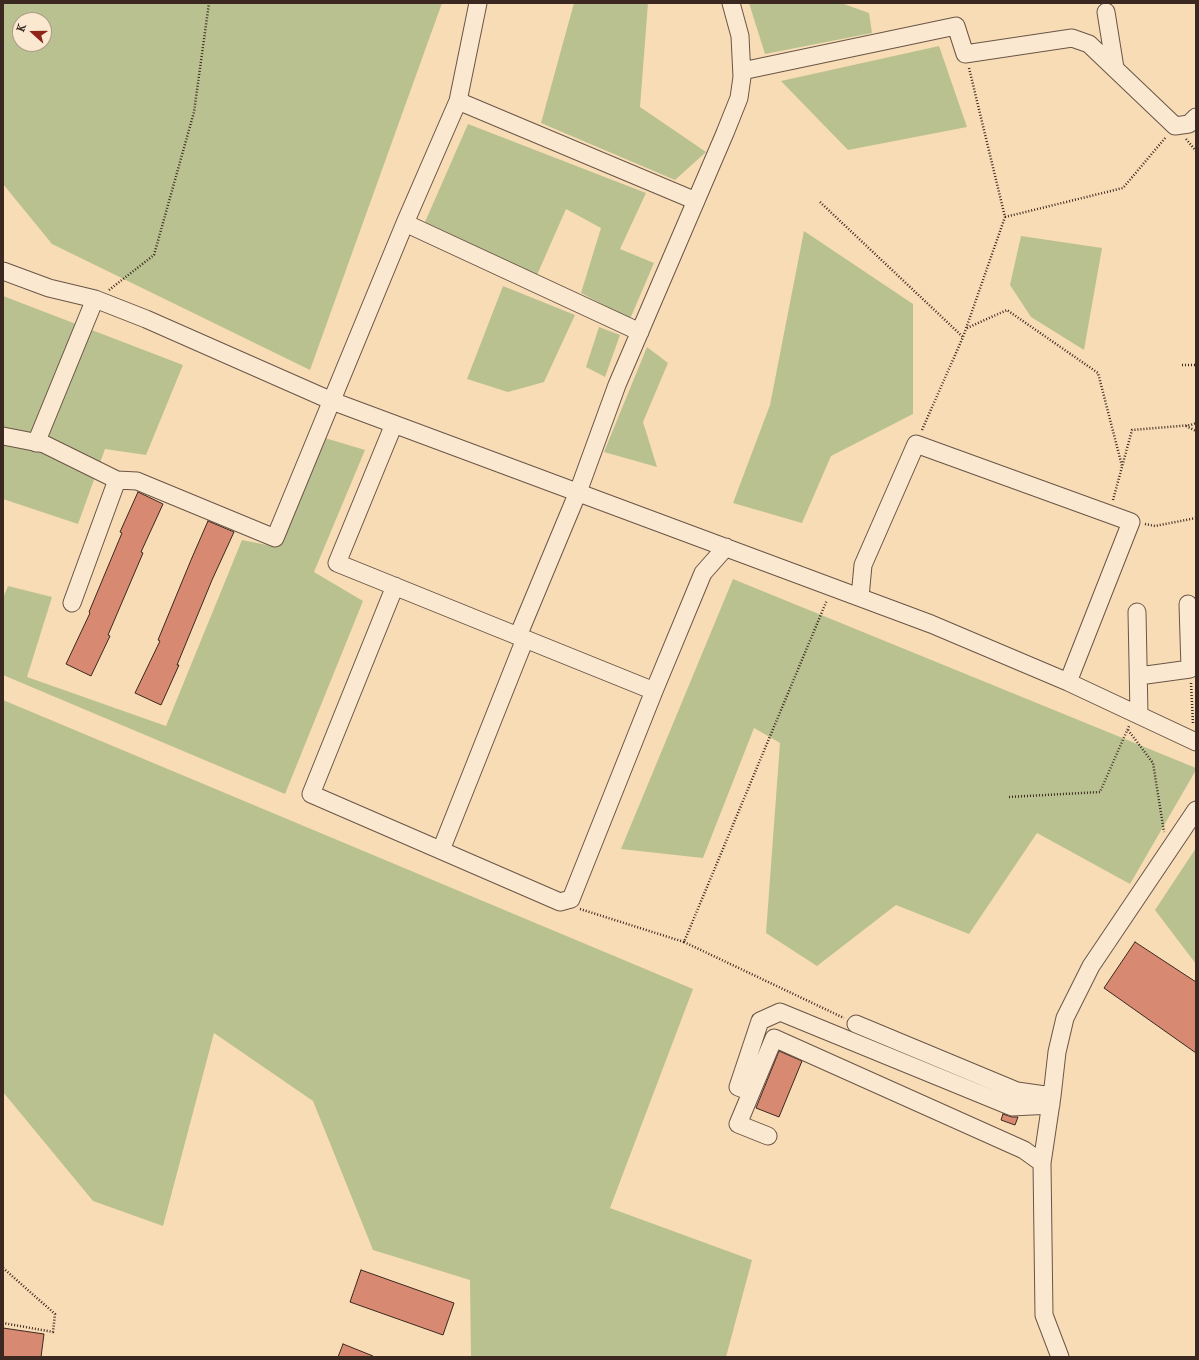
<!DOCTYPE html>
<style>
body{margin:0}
#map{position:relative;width:1199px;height:1360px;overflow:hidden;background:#f8dcb6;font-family:"IM FELL Great Primer",serif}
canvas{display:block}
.frame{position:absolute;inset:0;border:4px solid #3b2820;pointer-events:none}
.north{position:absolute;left:12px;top:12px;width:40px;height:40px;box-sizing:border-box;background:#fae8d0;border:1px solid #ae9b8a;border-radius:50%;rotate:291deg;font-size:11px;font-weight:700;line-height:16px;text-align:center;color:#3b2820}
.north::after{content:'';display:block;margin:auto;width:14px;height:18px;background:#8f2418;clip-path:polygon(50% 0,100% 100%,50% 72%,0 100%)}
</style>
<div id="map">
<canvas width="1199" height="1360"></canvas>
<div class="frame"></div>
<div class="north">K</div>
</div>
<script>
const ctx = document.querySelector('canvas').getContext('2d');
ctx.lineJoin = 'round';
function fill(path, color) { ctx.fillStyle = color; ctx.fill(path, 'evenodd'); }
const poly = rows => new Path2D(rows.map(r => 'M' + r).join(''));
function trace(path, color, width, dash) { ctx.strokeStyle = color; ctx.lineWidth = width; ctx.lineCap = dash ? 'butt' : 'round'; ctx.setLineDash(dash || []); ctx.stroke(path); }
fill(poly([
 [3,3,442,3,310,370,52,244,3,184],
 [20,20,44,20,44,44,20,44],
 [574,3,648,3,640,107,706,152,675,180,541,123],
 [749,3,841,3,869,13,872,33,765,54],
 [939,46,967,127,848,150,781,81],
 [468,124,646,193,620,249,654,263,630,319,581,293,601,228,566,209,537,275,425,222],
 [804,231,913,304,913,414,831,456,802,523,733,503,770,405],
 [1021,236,1102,248,1084,350,1031,317,1010,285],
 [503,286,575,315,544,382,508,392,467,379],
 [3,296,183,365,146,455,105,449,78,524,3,499],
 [599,327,620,335,605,377,586,367],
 [647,347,668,363,643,422,657,467,604,452],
 [325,438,365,450,314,572,363,601,285,794,3,675,3,598,8,586,52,597,27,677,166,726,242,540,277,547],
 [733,579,1196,768,1196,770,1130,884,1037,833,969,934,896,905,817,966,766,933,780,743,754,728,703,858,621,849],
 [3,700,693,989,610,1208,752,1260,726,1357,471,1357,470,1280,373,1250,313,1101,214,1033,163,1226,93,1201,3,1092],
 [1196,848,1196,964,1155,910]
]), '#bac190');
const building = poly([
 [138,492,163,504,141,552,143,553,108,635,110,636,91,676,66,664,90,613,89,612,122,533,120,532,138,492],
 [208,521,234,532,212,580,177,665,179,665,161,705,135,693,160,641,158,640,191,560,208,521],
 [1135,942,1196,982,1196,1053,1104,988,1135,942],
 [779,1051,802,1061,779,1117,756,1108,779,1051],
 [1003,1114,1012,1117,1018,1117,1015,1125,1001,1120,1003,1114],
 [361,1270,454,1303,443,1335,350,1302,361,1270],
 [3,1328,44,1334,41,1357,3,1357,3,1328],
 [343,1344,373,1356,373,1357,338,1357,343,1344]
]);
fill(building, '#d78a71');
trace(building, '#3b2820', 1);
const minor = poly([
 [1106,12,1115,68],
 [742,71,956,26,965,54,1072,38,1089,44,1175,126,1189,124,1196,117],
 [458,101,696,201],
 [405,223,640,332],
 [3,271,49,288,95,299,146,319,332,401,931,624,1068,682,1196,742],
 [394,424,337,563,654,691],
 [3,436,44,444,117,480],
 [36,443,95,299],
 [395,586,311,794,560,902,571,899,654,691,703,573,726,547],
 [860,597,863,565,916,444,1131,522,1068,682],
 [72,603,117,480,137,481,275,538,405,223,458,101,478,3],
 [1137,612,1139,715],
 [518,636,578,492,617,385,725,133,739,98,742,77,740,36,731,3],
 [1139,676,1190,669,1188,604],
 [441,850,525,639],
 [856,1024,1017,1091,1052,1096],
 [751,1092,738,1087,760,1021,780,1012,1012,1107,1051,1105],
 [768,1136,738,1124,774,1038,1024,1150,1042,1163],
 [1060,1357,1044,1315,1042,1163,1052,1096,1057,1052,1065,1018,1091,966,1196,810]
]);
trace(minor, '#6a5546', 19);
trace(poly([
 [1186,139,1196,151],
 [820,202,963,337],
 [1005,217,1123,188,1166,137],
 [109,290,154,255,194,112,209,3],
 [967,328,1007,310,1098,373,1122,466],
 [1182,365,1196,365],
 [1186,426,1196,431],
 [922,430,963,337,1005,217,969,68],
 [1113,500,1132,430,1191,425,1196,423],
 [1145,524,1155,526,1196,518],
 [1191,683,1193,724],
 [1128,730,1153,763,1164,832],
 [1009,797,1100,792,1129,726],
 [580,909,684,942,827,600],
 [684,942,844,1018],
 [3,1268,55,1314,53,1332,3,1323]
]), '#3b2820', 2.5, [1, 2]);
trace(minor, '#fae8d0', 17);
</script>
